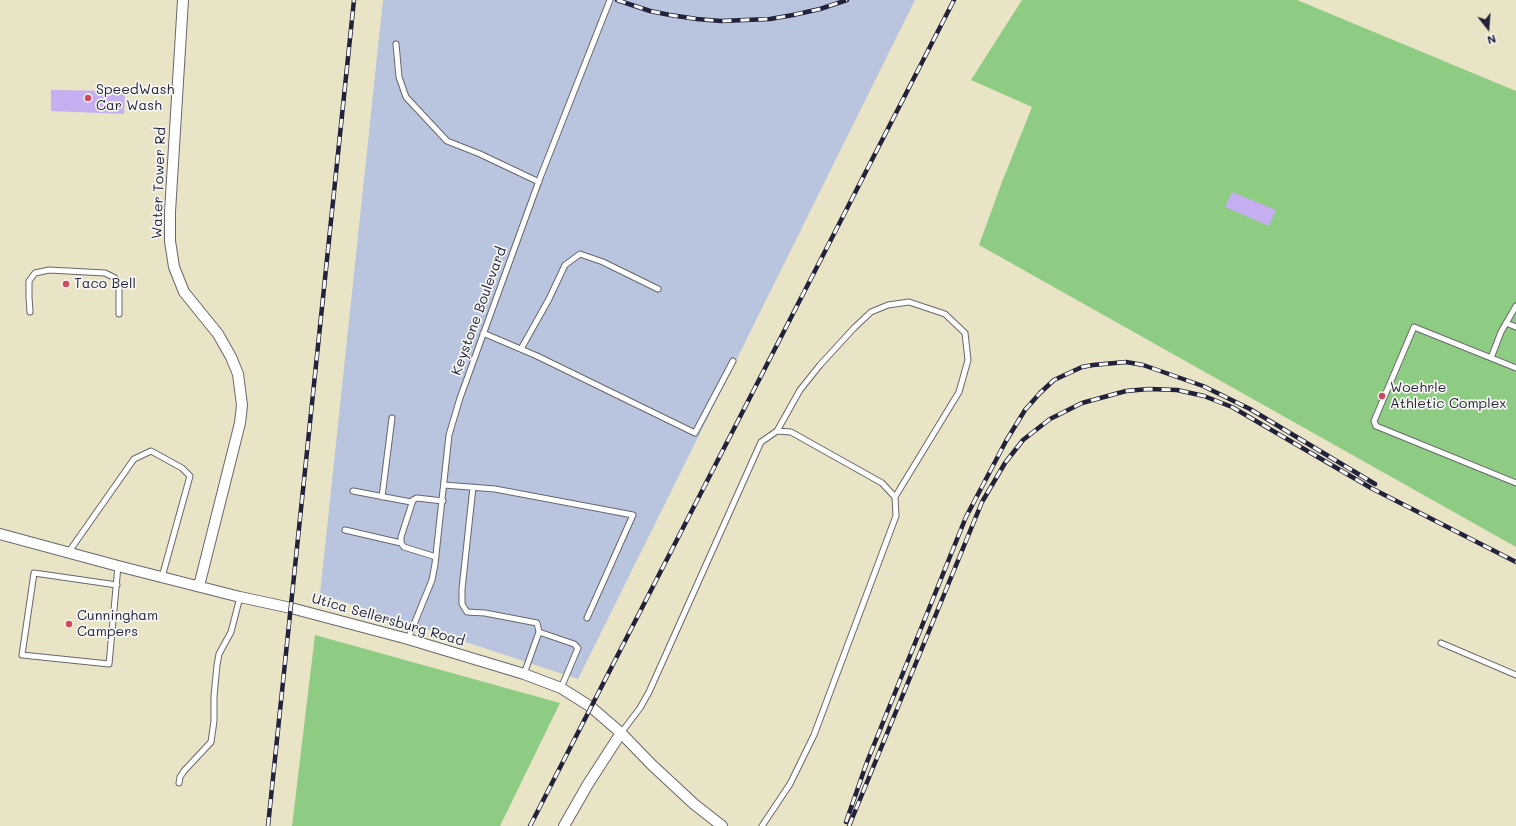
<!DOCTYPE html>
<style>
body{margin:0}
#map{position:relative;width:1516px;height:826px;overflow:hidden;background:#eae4c6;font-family:Mali,sans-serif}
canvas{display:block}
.north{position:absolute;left:1468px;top:8px;width:40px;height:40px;-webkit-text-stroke:3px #f6f6f2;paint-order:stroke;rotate:163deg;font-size:11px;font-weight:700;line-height:16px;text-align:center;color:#22223b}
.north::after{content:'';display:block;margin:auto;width:14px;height:18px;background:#22223b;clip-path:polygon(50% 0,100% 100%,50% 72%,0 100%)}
</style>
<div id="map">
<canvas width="1516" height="826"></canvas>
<div class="north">N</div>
</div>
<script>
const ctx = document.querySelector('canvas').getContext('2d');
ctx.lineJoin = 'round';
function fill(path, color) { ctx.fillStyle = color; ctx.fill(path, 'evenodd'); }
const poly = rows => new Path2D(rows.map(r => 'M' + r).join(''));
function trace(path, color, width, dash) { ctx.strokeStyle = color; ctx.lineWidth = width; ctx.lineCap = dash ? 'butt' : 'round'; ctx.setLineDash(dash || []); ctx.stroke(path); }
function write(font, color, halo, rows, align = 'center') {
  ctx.font = font + ' Mali,sans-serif'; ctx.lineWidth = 3.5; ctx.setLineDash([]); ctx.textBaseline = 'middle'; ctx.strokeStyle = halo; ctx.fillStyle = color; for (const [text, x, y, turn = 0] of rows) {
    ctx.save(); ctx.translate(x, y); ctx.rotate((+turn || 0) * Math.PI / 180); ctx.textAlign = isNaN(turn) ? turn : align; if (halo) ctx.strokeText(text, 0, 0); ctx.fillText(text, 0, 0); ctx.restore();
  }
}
fill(poly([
 [383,0,915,0,578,679,320,594]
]), '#b9c5de');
fill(poly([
 [1022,0,1297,0,1516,91,1516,547,979,245,1002,182,1032,107,971,80],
 [315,635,560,703,500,826,292,826]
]), '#8ecc83');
fill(poly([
 [51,90,125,91,124,114,51,111],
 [1232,192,1276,210,1269,226,1225,207]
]), '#c5aff0');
const service = poly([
 [396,44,399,77,406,97,447,141,480,154,539,182],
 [30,312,29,297,29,281,35,273,49,270,105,273,115,278,119,288,119,314],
 [1506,323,1516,327],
 [483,333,537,356,695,433,733,361],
 [521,349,549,299,565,265,580,254,603,262,658,289],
 [1491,358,1501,332,1516,306],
 [1516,368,1414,327,1374,421,1376,426,1516,483],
 [777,431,800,390,820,365,854,328,871,312,888,305,909,302,945,314,965,333,968,360,959,392,895,497],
 [444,485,495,489,633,515,587,618],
 [473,487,462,589,462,604,467,612,485,613,537,623,539,632,524,674],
 [353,491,411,502],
 [382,497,392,418],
 [345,530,401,543],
 [68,553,134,459,151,451,182,468,190,476,162,577],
 [436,557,404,547,401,543,401,537,413,500,417,498,443,501],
 [117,585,34,573,22,655,109,664,118,566],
 [539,632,574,644,578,648,561,688],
 [408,639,432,580,435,564,449,435,460,398,540,178,610,0],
 [1441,643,1516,675],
 [621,733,640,708,649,692,761,442,777,431,791,432,882,483,895,497,896,516,814,735,790,784,762,826],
 [179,783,180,777,184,771,211,742,214,721,214,696,217,665,219,654,231,632,240,597]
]);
const minor = poly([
 [183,0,170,212,170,241,174,267,184,292,218,334,231,357,238,374,242,405,240,423,199,586],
 [0,534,118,566,240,597,291,608,408,639,524,674,561,688,591,707,621,733,652,765,694,804,722,826],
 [564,826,588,784,621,733]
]);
trace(service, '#68666c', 7);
trace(minor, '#68666c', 12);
trace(service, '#fff', 5);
trace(minor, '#fff', 10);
const rail = poly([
 [617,0,650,11,670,15,697,19,721,21,770,19,793,15,820,9,847,0],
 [846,822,867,762,966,517,1006,441,1025,410,1040,393,1054,380,1082,367,1093,365,1126,362,1143,365,1203,386,1250,409,1375,484],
 [268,826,354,0],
 [530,826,954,0],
 [849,826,982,502,1005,463,1023,440,1050,419,1082,403,1126,391,1149,389,1177,390,1204,396,1232,407,1371,488,1516,562]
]);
trace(rail, '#22223b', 4.5);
trace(rail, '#f6f6f2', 3, [9]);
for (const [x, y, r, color] of [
 [88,98,4,"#d1495b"],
 [66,284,4,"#d1495b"],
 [1382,396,4,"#d1495b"],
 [69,624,4,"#d1495b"]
]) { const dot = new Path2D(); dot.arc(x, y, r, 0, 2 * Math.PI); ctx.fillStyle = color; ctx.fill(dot); trace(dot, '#f6f6f2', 1.5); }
write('14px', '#22223b', '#f6f6f2', [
 ["SpeedWash",96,90],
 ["Car Wash",96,106],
 ["Taco Bell",74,284],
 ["Woehrle",1390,388],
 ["Athletic Complex",1390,404],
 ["Cunningham",77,616],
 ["Campers",77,632]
], 'left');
write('14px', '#22223b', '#f6f6f2', [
 ["Water Tower Rd",159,183,-88],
 ["Keystone Boulevard",479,311,-70],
 ["Utica Sellersburg Road",388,620,16]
]);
</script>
